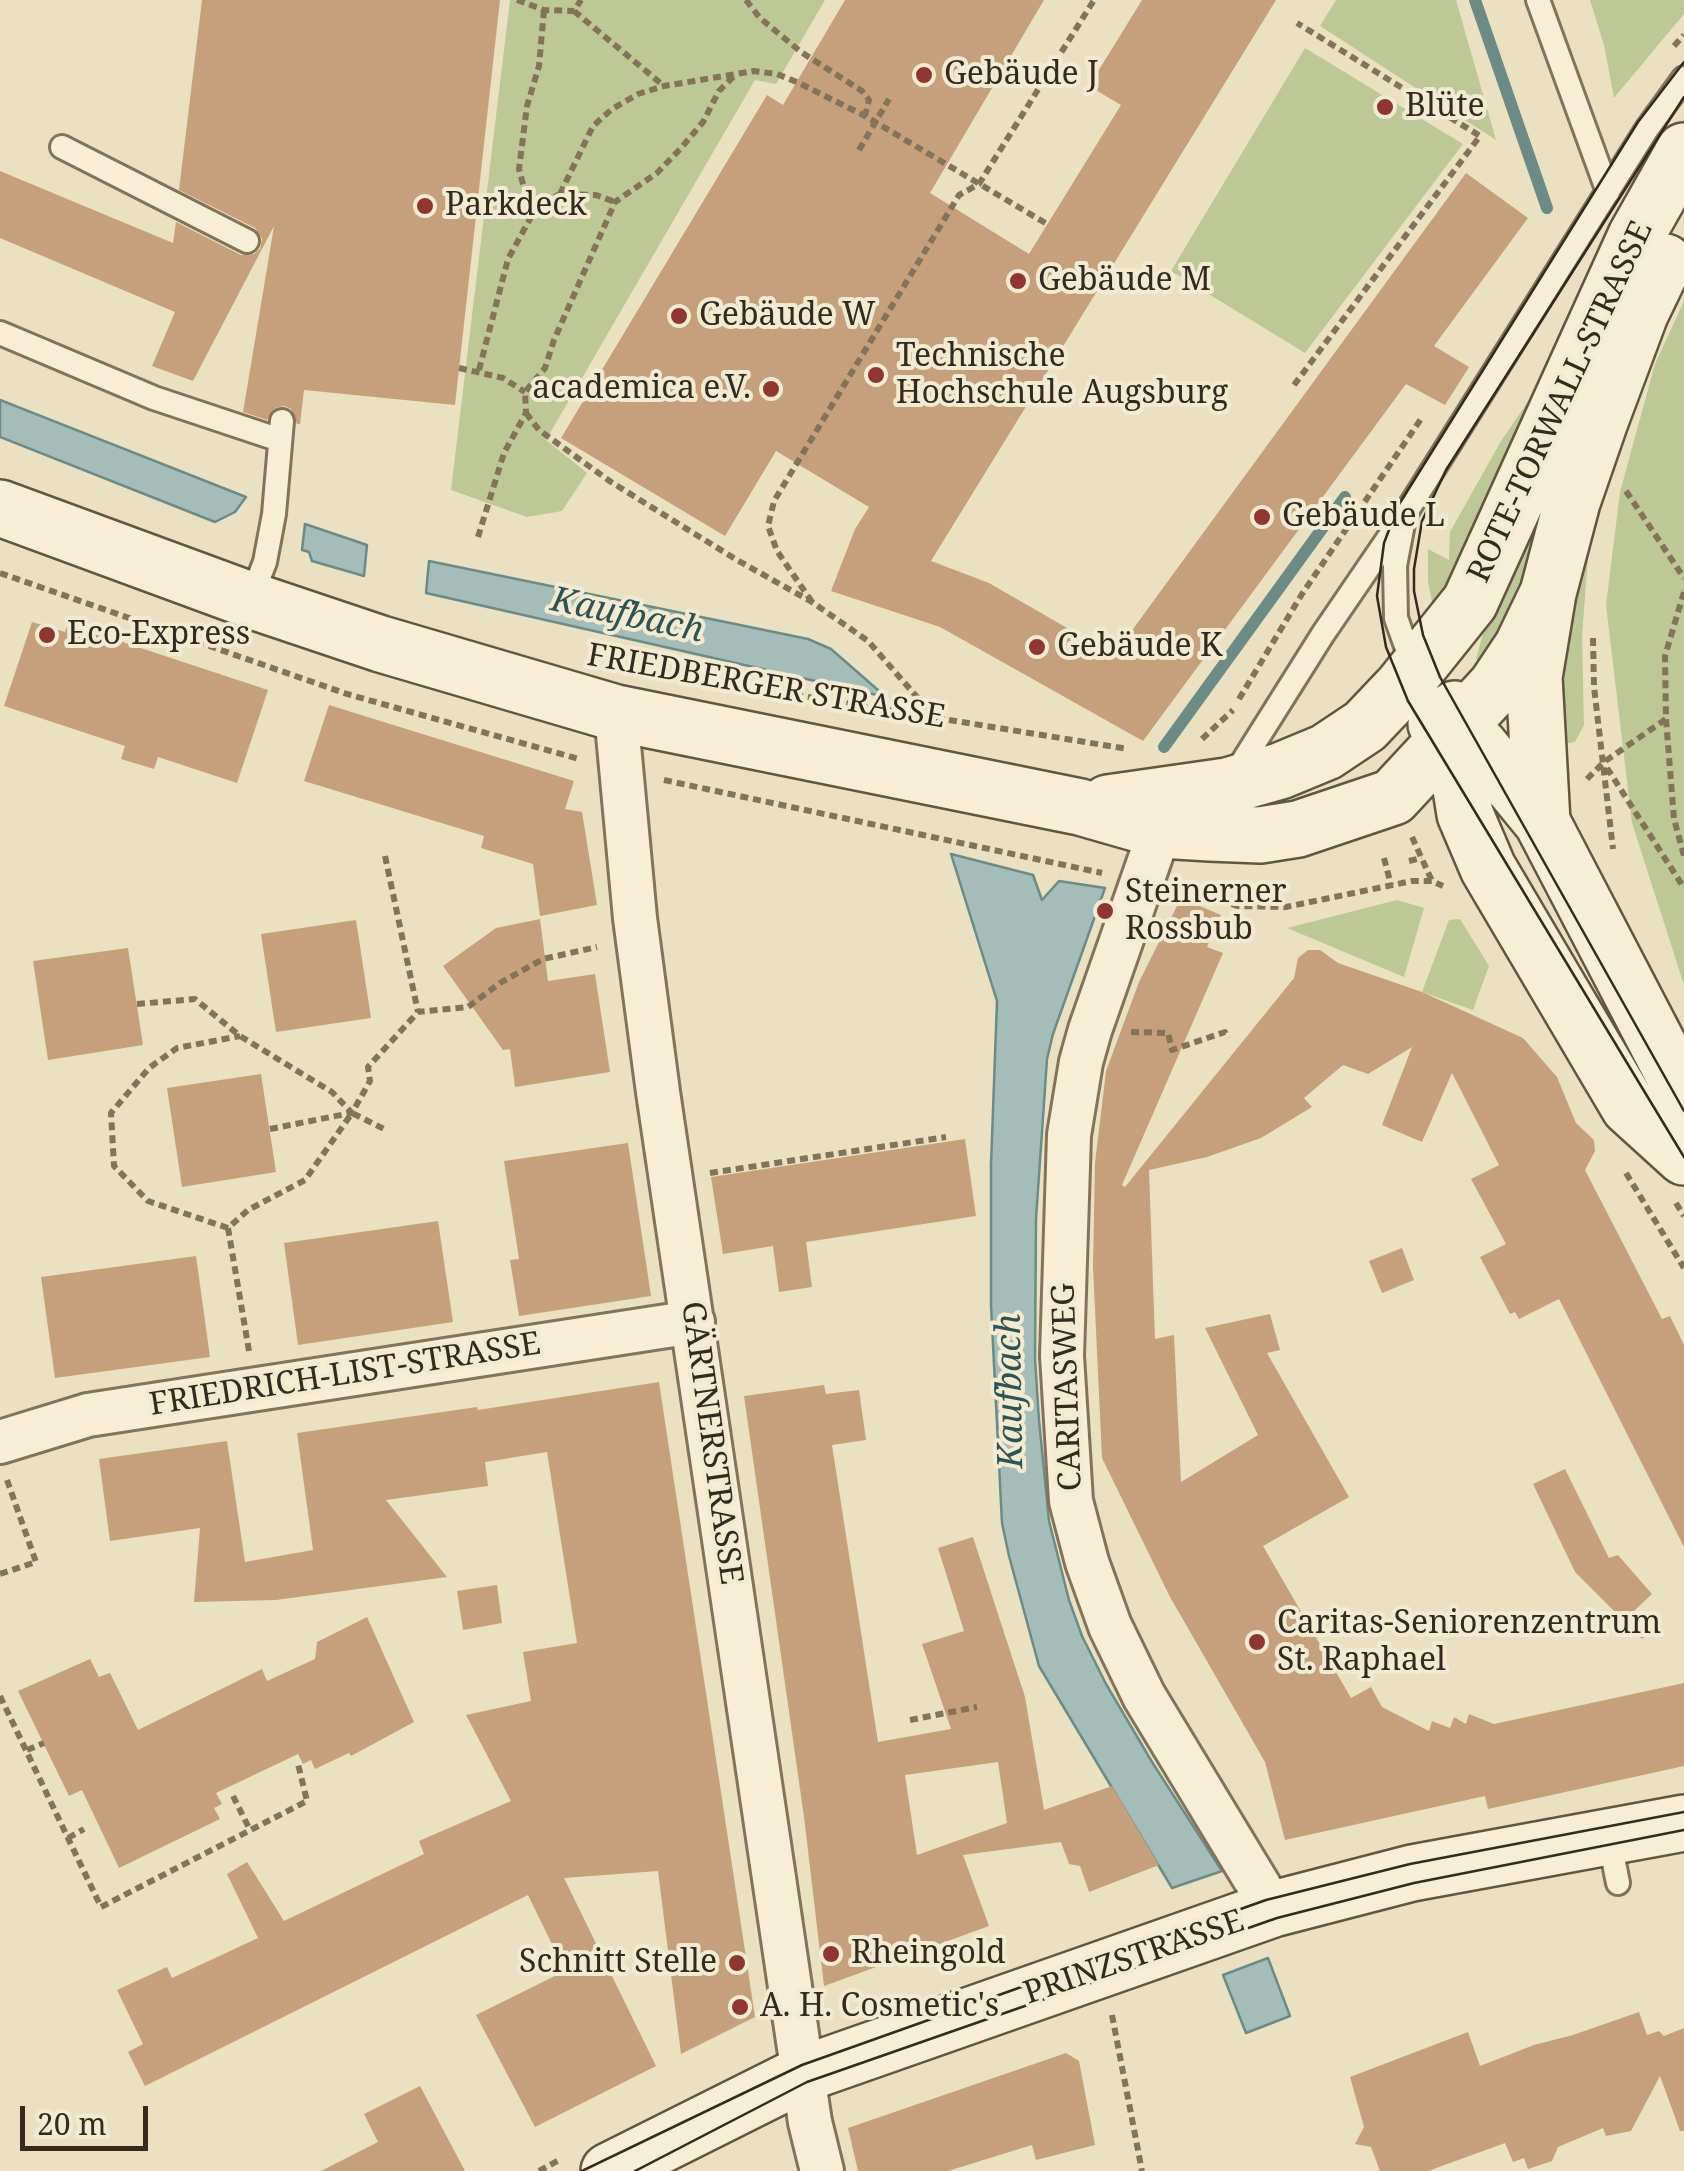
<!DOCTYPE html>
<meta charset="utf-8">
<style>
body{margin:0}
#map{position:relative;width:1684px;height:2171px;overflow:hidden;background:#eae1c3;font-family:"Noto Serif",serif}
canvas{display:block}
.scale{position:absolute;left:20px;top:2106px;width:128px;height:45px;box-sizing:border-box;border:5px solid #342a1e;border-top:0;padding-left:12px;font-size:30px;line-height:35px;white-space:nowrap;color:#342a1e;-webkit-text-stroke:8px #f2ebd2;paint-order:stroke}
</style>
<div id="map">
<canvas width="1684" height="2171"></canvas>
<div class="scale">20 m</div>
</div>
<script>
const ctx = document.querySelector('canvas').getContext('2d');
ctx.lineJoin = 'round';
function fill(path, color) { ctx.fillStyle = color; ctx.fill(path, 'evenodd'); }
const poly = rows => new Path2D(rows.map(r => 'M' + r).join(''));
function trace(path, color, width, dash) { ctx.strokeStyle = color; ctx.lineWidth = width; ctx.lineCap = dash ? 'butt' : 'round'; ctx.setLineDash(dash || []); ctx.stroke(path); }
function write(font, color, halo, rows, align = 'center') {
  ctx.font = font + ' "Noto Serif",serif'; ctx.lineWidth = 8; ctx.setLineDash([]); ctx.textBaseline = 'middle'; ctx.strokeStyle = halo; ctx.fillStyle = color; for (const [text, x, y, turn = 0] of rows) {
    ctx.save(); ctx.translate(x, y); ctx.rotate((+turn || 0) * Math.PI / 180); ctx.textAlign = isNaN(turn) ? turn : align; if (halo) ctx.strokeText(text, 0, 0); ctx.fillText(text, 0, 0); ctx.restore();
  }
}
fill(poly([
 [510,0,825,0,776,84,755,80,546,440,587,473,562,511,527,517,451,490],
 [1336,0,1456,0,1496,140,1320,26],
 [1590,0,1684,0,1684,14,1614,98,1604,45],
 [1305,48,1463,144,1305,353,1171,271],
 [1684,301,1684,985,1632,823,1606,605,1620,492,1655,364],
 [1540,384,1435,616,1428,582,1428,549,1449,560,1450,532,1501,441],
 [1585,401,1516,609,1481,664,1476,659,1483,634,1506,569],
 [1591,515,1582,637,1584,725,1575,742,1563,744,1559,664],
 [1397,900,1424,908,1404,977,1287,928],
 [1460,919,1489,966,1473,1010,1422,992,1449,920]
]), '#bec798');
const water = poly([
 [0,400,246,497,235,512,215,522,0,437,0,400],
 [305,524,367,545,364,576,312,561,309,552,302,550,305,524],
 [429,561,808,639,831,649,886,697,426,593,429,561],
 [951,854,1033,875,1042,900,1059,881,1105,888,1053,1034,1047,1059,1036,1219,1035,1359,1039,1420,1049,1521,1069,1600,1082,1636,1106,1684,1152,1762,1222,1871,1172,1888,1039,1666,1009,1556,1002,1523,991,1305,991,1165,997,1001,951,854],
 [1268,1958,1290,2016,1246,2033,1223,1975,1268,1958]
]);
fill(water, '#a5bdb8');
trace(water, '#6d8a85', 2.5);
trace(poly([
 [1475,0,1547,208],
 [1164,747,1345,497]
]), '#6d8a85', 12);
fill(poly([
 [202,0,500,0,455,405,304,390,300,424,297,424,291,409,284,406,275,408,267,420,243,412,274,226,193,381,152,366,175,312,0,238,0,171,173,243,176,222,241,255,254,254,260,249,262,239,255,228,179,190],
 [845,0,1044,0,930,193,1029,254,1121,105,1089,86,1142,0,1276,0,931,561,989,583,1114,655,1466,173,1528,218,1434,346,1469,367,1445,405,1406,384,1143,741,940,627,831,591,855,529,869,507,776,451,725,536,561,438,767,95,783,105],
 [32,622,65,632,68,624,268,690,237,783,158,757,154,769,121,759,125,746,4,706],
 [329,705,574,781,565,809,582,812,597,905,540,916,533,864,481,848,484,836,304,781],
 [1181,898,1221,915,1207,947,1223,953,1122,1185,1125,1187,1294,978,1298,958,1308,950,1320,950,1338,963,1422,992,1523,1038,1557,1077,1576,1123,1594,1140,1595,1151,1585,1170,1662,1319,1670,1316,1684,1345,1684,1547,1559,1299,1519,1319,1515,1312,1510,1314,1480,1257,1506,1244,1471,1179,1499,1165,1452,1073,1422,1142,1382,1125,1412,1047,1368,1074,1343,1065,1304,1098,1312,1107,1261,1138,1207,1157,1149,1170,1155,1339,1174,1335,1181,1482,1258,1435,1205,1328,1270,1314,1280,1350,1267,1353,1349,1497,1263,1546,1351,1698,1371,1687,1382,1707,1429,1731,1432,1721,1450,1728,1454,1717,1466,1724,1469,1714,1494,1724,1684,1683,1684,1766,1488,1809,1485,1796,1285,1840,1265,1762,1170,1597,1102,1458,1093,1267,1095,1163,1106,1071,1139,982],
 [540,919,548,981,595,974,610,1072,515,1087,510,1049,503,1050,443,966,496,928],
 [356,920,371,1018,276,1032,261,934],
 [128,948,143,1045,48,1060,33,961],
 [261,1074,276,1172,182,1187,167,1088],
 [965,1139,976,1216,806,1242,812,1287,779,1292,773,1246,723,1254,711,1177],
 [628,1143,651,1296,519,1316,510,1260,519,1259,504,1161],
 [438,1221,453,1322,298,1345,284,1243],
 [1402,1248,1414,1280,1382,1293,1369,1261],
 [196,1256,210,1357,55,1378,41,1277],
 [659,1382,755,2017,681,2054,658,1871,564,1878,656,2066,535,2127,476,2015,565,1971,528,1895,145,2086,128,2052,143,2044,117,1990,167,1967,172,1978,258,1938,227,1874,247,1862,284,1921,424,1854,419,1841,511,1801,466,1715,531,1701,523,1652,577,1643,547,1452,485,1462,488,1486,386,1500,447,1577,276,1600,194,1602,200,1528,110,1541,99,1459,227,1441,245,1562,313,1550,297,1433,477,1407,478,1410],
 [824,1385,826,1394,859,1390,866,1440,832,1445,878,1742,951,1729,922,1644,964,1631,938,1548,973,1537,1025,1697,1044,1810,1112,1786,1159,1865,1089,1892,1080,1866,1069,1864,1061,1842,963,1855,989,1926,824,1986,804,1817,744,1396],
 [998,1762,1007,1823,917,1855,905,1775],
 [1565,1469,1609,1558,1618,1555,1652,1594,1634,1611,1646,1635,1642,1639,1575,1572,1533,1484],
 [497,1585,502,1623,463,1630,457,1591],
 [367,1617,414,1722,351,1756,349,1753,315,1769,311,1760,303,1764,298,1754,216,1793,222,1804,214,1808,220,1819,119,1868,82,1790,69,1796,18,1691,90,1659,99,1677,110,1673,138,1730,262,1669,267,1681,315,1659,317,1642],
 [1639,2012,1647,2035,1659,2031,1664,2036,1684,2028,1684,2131,1680,2131,1660,2076,1631,2131,1606,2136,1603,2128,1558,2147,1552,2161,1528,2169,1524,2158,1513,2162,1505,2143,1428,2171,1380,2171,1371,2147,1355,2144,1364,2127,1350,2077,1468,2032,1480,2066,1534,2045,1573,2035],
 [1066,2053,1079,2061,1095,2145,1036,2160,1032,2145,948,2171,858,2171,848,2128],
 [420,2086,465,2171,321,2171,378,2142,364,2114]
]), '#c5a07c');
const lane = poly([
 [1538,0,1608,192],
 [62,147,247,241],
 [0,333,154,398,280,440],
 [1403,524,1395,566,1396,618,1415,671,1446,724],
 [250,600,265,562,274,514,282,421],
 [1233,777,1323,634,1407,511,1647,129,1684,78],
 [1609,1838,1618,1883]
]);
const street = poly([
 [616,713,635,918,658,1092,810,2122,822,2171],
 [1160,830,1090,1030,1081,1062,1069,1135,1062,1356,1071,1501,1087,1562,1110,1626,1144,1696,1273,1909],
 [0,1442,88,1415,693,1322]
]);
const secondary = poly([
 [0,508,250,600,381,644,616,713,1080,807,1160,830,1210,833,1260,835,1298,829,1393,797,1496,686,1522,647,1548,593],
 [1455,709,1452,733,1465,814,1488,868,1629,1107,1684,1157],
 [1436,724,1479,745,1542,822,1677,1081,1684,1103],
 [1108,803,1227,786,1280,771,1326,752,1365,726,1402,687,1470,602,1636,236,1684,151],
 [1542,822,1534,677,1548,593,1572,502,1600,421,1640,314,1665,262],
 [609,2171,803,2074,1273,1909,1412,1873,1684,1823]
]);
trace(lane, '#83735b', 28);
trace(street, '#83735b', 48);
trace(secondary, '#64553f', 60);
trace(poly([
 [517,0,544,10,574,11,581,0],
 [746,0,760,18,801,52,862,91,869,100,865,116],
 [574,11,664,86],
 [1674,46,1684,35],
 [560,194,593,126,612,109,638,94,664,86,754,71,777,74,799,83,865,116,1047,224],
 [537,206,524,188,519,169,527,106,539,66,544,10],
 [459,368,503,378,525,392],
 [479,370,508,259,537,206,560,194,596,195,615,202],
 [1294,385,1480,136,1297,23],
 [526,413,539,430,611,482,737,560,812,602,868,641,924,705,925,715],
 [1626,491,1684,578],
 [478,537,504,453,526,413,525,392,545,368,554,340,615,202,657,173,682,147,703,122,719,91,734,76],
 [0,573,347,694,579,759],
 [1684,592,1665,656,1666,719,1674,819,1684,856],
 [812,602,777,551,768,526,774,501,959,195,979,184,1094,0],
 [1593,638,1594,687,1613,849],
 [795,695,1128,749],
 [1239,699,1302,594,1423,416],
 [1202,739,1233,710],
 [1607,768,1684,888],
 [1587,779,1604,762,1666,719],
 [664,780,1102,873],
 [1412,837,1432,881],
 [385,856,418,1012],
 [1384,858,1391,885],
 [1409,861,1422,858],
 [1183,886,1237,906,1286,907,1412,881,1432,881,1443,886],
 [137,1004,195,999,240,1036,332,1092,352,1113,370,1081,368,1067,418,1012,468,1007,500,983,543,959,597,947],
 [1131,1032,1168,1033,1172,1050,1225,1032,1228,1038],
 [270,1129,351,1113],
 [710,1173,946,1137],
 [1626,1173,1684,1268],
 [1676,1203,1684,1216],
 [228,1228,148,1201,114,1166,111,1113,149,1068,177,1048,240,1036],
 [249,1351,228,1228,248,1210,305,1180,352,1113,384,1129],
 [0,1574,36,1562,7,1480],
 [0,1696,101,1907,307,1801,298,1764],
 [910,1720,977,1707],
 [27,1750,44,1743],
 [233,1796,250,1830],
 [68,1838,84,1829],
 [1112,2015,1142,2171],
 [539,2171,561,2159]
]), '#83735b', 6, [8, 5]);
trace(lane, '#f6eed5', 22);
trace(street, '#f6eed5', 42);
trace(secondary, '#f6eed5', 55);
trace(poly([
 [1684,62,1638,122,1398,506,1384,543,1377,596,1386,647,1408,701,1684,1157],
 [1684,97,1446,470,1422,521,1414,569,1414,591,1423,635,1440,677,1684,1111],
 [582,2171,802,2065,1266,1900,1410,1864,1684,1812],
 [635,2171,807,2082,1277,1918,1414,1883,1684,1830]
]), '#342a1e', 2.5);
trace(poly([
 [859,150,889,99]
]), '#83735b', 6, [8, 5]);
for (const [x, y, r, color] of [
 [924,75,10,"#8d3730"],
 [1385,107,10,"#8d3730"],
 [425,206,10,"#8d3730"],
 [1018,281,10,"#8d3730"],
 [679,316,10,"#8d3730"],
 [876,375,10,"#8d3730"],
 [771,389,10,"#8d3730"],
 [1262,517,10,"#8d3730"],
 [47,635,10,"#8d3730"],
 [1037,647,10,"#8d3730"],
 [1105,911,10,"#8d3730"],
 [1257,1642,10,"#8d3730"],
 [831,1954,10,"#8d3730"],
 [737,1963,10,"#8d3730"],
 [740,2007,10,"#8d3730"]
]) { const dot = new Path2D(); dot.arc(x, y, r, 0, 2 * Math.PI); ctx.fillStyle = color; ctx.fill(dot); trace(dot, '#f2ebd2', 4); }
write('32px', '#342a1e', '#f2ebd2', [
 ["Gebäude J",944,75],
 ["Blüte",1405,107],
 ["Parkdeck",445,206],
 ["Gebäude M",1038,281],
 ["Gebäude W",699,316],
 ["Technische",896,357],
 ["Hochschule Augsburg",896,394],
 ["academica e.V.",751,389,"right"],
 ["Gebäude L",1282,517],
 ["Eco-Express",67,635],
 ["Gebäude K",1057,647],
 ["Steinerner",1125,893],
 ["Rossbub",1125,930],
 ["Caritas-Seniorenzentrum",1277,1624],
 ["St. Raphael",1277,1661],
 ["Rheingold",851,1954],
 ["Schnitt Stelle",717,1963,"right"],
 ["A. H. Cosmetic's",760,2007]
], 'left');
write('32px', '#342a1e', '#f2ebd2', [
 ["ROTE-TORWALL-STRASSE",1561,402,-65],
 ["FRIEDBERGER STRASSE",766,687,10],
 ["FRIEDRICH-LIST-STRASSE",345,1375,-9],
 ["CARITASWEG",1068,1387,-92],
 ["GÄRTNERSTRASSE",711,1443,82],
 ["PRINZSTRASSE",1134,1958,-19]
]);
write('italic 35px', '#2f5252', '#f2ebd2', [
 ["Kaufbach",627,616,12],
 ["Kaufbach",1011,1391,-91]
]);
</script>
